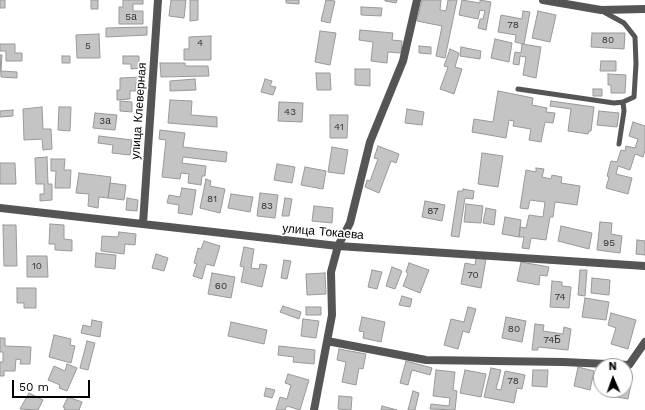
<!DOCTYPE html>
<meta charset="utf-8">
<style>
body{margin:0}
#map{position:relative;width:645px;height:410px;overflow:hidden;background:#fff;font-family:"Work Sans",sans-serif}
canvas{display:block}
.north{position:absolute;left:593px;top:358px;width:40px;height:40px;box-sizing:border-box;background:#fff;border:1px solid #999;border-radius:50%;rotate:358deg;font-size:11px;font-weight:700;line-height:16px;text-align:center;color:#000}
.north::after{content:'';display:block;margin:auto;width:14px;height:18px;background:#000;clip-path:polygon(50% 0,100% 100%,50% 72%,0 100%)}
.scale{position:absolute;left:12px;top:380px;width:78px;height:18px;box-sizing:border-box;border:2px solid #000;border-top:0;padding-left:5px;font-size:12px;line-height:14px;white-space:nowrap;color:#000;-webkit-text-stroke:3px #fff;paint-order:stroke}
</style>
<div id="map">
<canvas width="645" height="410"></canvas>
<div class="north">N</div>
<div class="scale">50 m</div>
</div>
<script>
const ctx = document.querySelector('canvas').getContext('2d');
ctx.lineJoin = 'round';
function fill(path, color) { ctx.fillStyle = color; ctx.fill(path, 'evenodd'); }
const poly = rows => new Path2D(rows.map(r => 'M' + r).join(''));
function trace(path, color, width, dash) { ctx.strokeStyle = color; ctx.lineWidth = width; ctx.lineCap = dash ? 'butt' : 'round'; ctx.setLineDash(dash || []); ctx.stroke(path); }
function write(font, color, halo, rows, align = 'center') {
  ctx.font = font + ' "Work Sans",sans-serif'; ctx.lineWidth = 3.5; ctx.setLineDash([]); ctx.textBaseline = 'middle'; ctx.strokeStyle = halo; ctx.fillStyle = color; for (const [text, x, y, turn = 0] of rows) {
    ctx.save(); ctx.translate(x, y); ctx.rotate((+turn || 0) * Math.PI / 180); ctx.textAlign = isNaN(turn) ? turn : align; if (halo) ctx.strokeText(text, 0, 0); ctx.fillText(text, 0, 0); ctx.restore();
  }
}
const building = poly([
 [0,0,5,0,5,8,0,8,0,0],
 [91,0,98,0,98,9,91,9,91,0],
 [123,0,143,0,143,4,133,4,133,11,143,11,143,24,119,24,119,7,123,7,123,0],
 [171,0,186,0,184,18,169,16,171,0],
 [190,0,198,0,198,20,190,21,190,0],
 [286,0,299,0,299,4,286,3,286,0],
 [326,0,335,1,330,23,321,21,326,0],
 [385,0,397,0,396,3,385,1,385,0],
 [422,0,441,0,440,10,446,11,448,0,457,0,445,58,436,56,442,26,417,21,422,0],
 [462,0,480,3,480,0,491,2,486,30,478,28,480,19,483,19,485,11,480,10,478,19,459,15,462,0],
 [361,7,382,8,381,16,361,15,361,7],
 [523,11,530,12,524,44,515,42,516,35,498,32,501,15,522,19,523,11],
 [538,11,556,15,550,42,532,38,538,11],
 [147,27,147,35,106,37,106,28,147,27],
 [360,30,393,33,392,40,402,41,401,53,388,52,387,63,371,61,373,42,359,40,360,30],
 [320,31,336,33,330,65,315,62,320,31],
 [592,33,625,33,624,49,591,47,592,33],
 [99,34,100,58,77,58,76,35,99,34],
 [211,36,211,60,184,60,184,49,189,49,189,37,211,36],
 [495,39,512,43,509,62,491,58,495,39],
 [0,44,15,44,15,53,22,53,22,61,6,61,6,51,0,51,0,44],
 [522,44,541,47,536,78,523,75,526,57,520,56,519,65,513,64,515,52,521,53,522,44],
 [419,46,431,47,431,54,419,53,419,46],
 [461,47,481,51,480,59,460,56,461,47],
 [450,49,459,53,455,67,462,69,454,94,440,89,448,67,444,66,450,49],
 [0,55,2,55,1,71,17,72,17,78,1,77,0,55],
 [62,56,70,56,70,63,62,63,62,56],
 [123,56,139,56,139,68,131,69,131,64,123,64,123,56],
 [601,61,616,61,616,71,600,71,601,61],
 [160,63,185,63,185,66,208,66,209,76,161,77,160,63],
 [355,69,370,69,370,86,355,85,355,69],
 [316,73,330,73,331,90,317,90,316,73],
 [608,74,626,75,625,93,611,93,611,85,608,85,608,74],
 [142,77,142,83,136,83,136,91,130,91,130,99,117,100,117,90,120,90,120,78,142,77],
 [195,79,196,90,170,91,170,81,195,79],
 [265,79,272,81,270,86,276,87,273,95,261,92,265,79],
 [593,89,602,89,602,96,593,96,593,89],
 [498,91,533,98,532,105,547,108,546,112,555,113,553,123,545,122,541,142,529,140,531,129,513,126,514,121,509,120,506,138,472,132,474,119,493,122,498,91],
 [170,100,192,101,191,115,217,117,217,127,168,123,170,100],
 [120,101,132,102,132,112,120,111,120,101],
 [551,101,594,107,591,131,589,131,588,134,568,131,571,109,550,106,551,101],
 [279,102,303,103,302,122,278,121,279,102],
 [42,107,43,129,51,129,52,149,43,150,42,139,24,140,23,109,42,107],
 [59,107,71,107,70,131,58,130,59,107],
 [407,109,424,112,422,125,405,123,407,109],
 [13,110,13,116,0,117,0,111,13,110],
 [599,111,619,113,617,127,597,125,599,111],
 [95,113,117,115,115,130,93,128,95,113],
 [330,115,348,115,347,138,330,138,330,115],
 [633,122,645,126,645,150,643,157,635,154,630,170,618,166,616,174,632,178,628,194,606,188,609,177,607,176,611,161,617,162,621,150,625,151,626,146,635,148,638,139,629,136,633,122],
 [160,130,185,133,183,147,227,152,226,162,183,157,182,163,206,166,205,176,202,176,201,185,188,183,189,174,181,173,180,179,162,177,166,140,159,139,160,130],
 [99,136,132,140,130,155,112,153,113,145,98,143,99,136],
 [378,146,399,154,396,163,391,161,379,193,365,187,367,180,370,181,378,159,374,158,378,146],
 [332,147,348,150,344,174,328,172,332,147],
 [482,153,503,156,498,187,478,184,482,153],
 [47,157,48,184,52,184,52,200,40,201,40,194,44,194,44,184,36,184,35,158,47,157],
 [51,159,65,159,64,170,71,170,70,188,55,188,56,171,51,171,51,159],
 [0,163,15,163,16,184,0,184,0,163],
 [277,164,295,167,292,183,274,180,277,164],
 [305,167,326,171,323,189,301,185,305,167],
 [536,168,544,169,542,177,551,179,552,175,562,177,561,183,580,186,577,205,555,202,553,217,550,217,546,240,531,238,529,249,522,248,524,237,519,237,520,227,526,228,529,215,543,217,545,202,530,200,528,209,520,208,526,170,536,172,536,168],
 [79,173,111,177,108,198,99,197,98,208,88,206,89,194,76,193,79,173],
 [206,179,211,181,210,186,225,189,220,213,200,208,206,179],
 [110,183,126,185,124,200,108,198,110,183],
 [182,188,196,190,192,215,178,213,179,205,167,203,169,195,180,197,182,188],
 [463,189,474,191,473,199,465,198,459,237,451,236,458,191,463,191,463,189],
 [260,193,278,195,275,218,257,216,260,193],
 [231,194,253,197,250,212,228,208,231,194],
 [127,198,138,200,137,211,126,210,127,198],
 [285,198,292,199,289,216,282,216,285,198],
 [425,201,445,205,442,221,422,217,425,201],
 [466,204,483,206,481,223,464,222,466,204],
 [314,206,333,208,332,223,312,221,314,206],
 [486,208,496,210,494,225,483,223,486,208],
 [505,217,521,220,519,237,502,234,505,217],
 [600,222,612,223,611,234,622,236,620,253,597,250,600,222],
 [50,224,64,225,64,239,72,240,72,251,55,250,55,244,49,244,50,224],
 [3,225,16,225,17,266,4,266,3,225],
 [561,226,592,233,589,249,558,241,561,226],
 [119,232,136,234,135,245,125,244,124,254,101,251,102,236,118,237,119,232],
 [637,240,645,241,645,255,636,254,637,240],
 [204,241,220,246,214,266,206,264,202,279,193,276,197,264,194,263,198,248,201,249,204,241],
 [244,247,254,249,251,268,259,269,260,264,267,265,262,287,241,282,244,267,240,266,244,247],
 [96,253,116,255,115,269,95,267,96,253],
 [156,254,168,258,164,271,152,268,156,254],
 [27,256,47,256,48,277,27,277,27,256],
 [476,258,486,259,481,288,461,284,465,263,475,265,476,258],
 [284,260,291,261,287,279,281,278,284,260],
 [521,262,549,267,547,276,540,275,539,285,517,281,521,262],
 [409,263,429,270,420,293,403,286,408,273,406,272,409,263],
 [392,267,402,271,395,289,386,286,392,267],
 [372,270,382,272,377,289,368,287,372,270],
 [580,270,587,270,585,296,578,295,580,270],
 [212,273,235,277,231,298,208,294,212,273],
 [325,273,326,294,307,295,306,274,325,273],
 [592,278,610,280,609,295,591,293,592,278],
 [552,281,562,282,562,286,571,287,569,308,550,307,552,281],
 [17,288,36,288,36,308,24,308,24,303,17,303,17,288],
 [402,296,412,299,410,307,399,305,402,296],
 [585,298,609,302,606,320,582,317,585,298],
 [283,306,301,312,299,319,280,312,283,306],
 [306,307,321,307,321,315,306,315,306,307],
 [468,307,476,309,469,333,463,331,458,349,444,345,451,319,464,322,468,307],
 [611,313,636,320,628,349,611,344,616,328,608,325,611,313],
 [362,317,385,322,381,342,363,338,364,332,359,331,362,317],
 [506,317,526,321,522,342,502,338,506,317],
 [303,319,319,321,316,338,301,336,303,319],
 [92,320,102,322,100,337,81,333,83,325,91,327,92,320],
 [231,322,267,330,264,344,228,336,231,322],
 [535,324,544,325,543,331,563,334,564,327,571,329,568,350,538,347,538,350,532,350,535,324],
 [54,335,71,339,70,345,75,346,71,363,49,357,54,335],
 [0,338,5,338,5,346,31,347,30,364,20,364,21,360,16,359,15,371,4,371,4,376,0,376,0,362,3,362,3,352,0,352,0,338],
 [87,341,95,343,88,370,80,368,87,341],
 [279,346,315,350,314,364,293,362,294,357,278,355,279,346],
 [339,349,366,354,363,369,359,368,356,385,342,382,346,362,337,360,339,349],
 [406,361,432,368,430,375,412,370,408,385,400,383,406,361],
 [67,364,77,368,67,391,59,388,60,385,48,380,54,366,65,371,67,364],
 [578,367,594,371,590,390,574,386,578,367],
 [491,368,501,370,496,389,501,390,505,371,525,375,522,389,517,388,514,403,484,397,491,368],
 [436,370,455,372,453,390,457,391,455,410,430,409,431,404,449,406,450,398,433,396,436,370],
 [465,370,486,374,481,397,460,393,465,370],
 [533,370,548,370,547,387,532,386,533,370],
 [288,374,309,380,300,410,287,406,285,410,276,410,280,397,287,399,291,385,285,383,288,374],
 [625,383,631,384,628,399,611,396,612,390,625,390,625,383],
 [266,388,275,390,272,398,264,396,266,388],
 [413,391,419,393,415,410,408,410,413,391],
 [29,393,43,400,38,410,20,409,29,393],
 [339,396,352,397,351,410,338,409,339,396],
 [68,397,82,402,79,410,64,410,65,408,63,407,68,397],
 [382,406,397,410,381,410,382,406]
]);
fill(building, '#c4c4c4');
trace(building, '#999', 1);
trace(poly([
 [518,89,614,103,623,102,634,97,636,64,635,37,624,23,602,11],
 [619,144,624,111,623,102]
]), '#555', 5);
trace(poly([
 [543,0,601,10,645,9],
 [0,208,338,246,645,266],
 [143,224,158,0],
 [327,341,426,360,563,362,629,365,645,342],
 [314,410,332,315,331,272,338,246,350,223,370,142,403,61,417,0]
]), '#555', 8);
write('10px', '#313131', null, [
 ["5а",131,17],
 ["78",513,25],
 ["80",608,40],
 ["4",200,43],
 ["5",88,46],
 ["43",290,112],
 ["3а",105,121],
 ["41",339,127],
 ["81",212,199],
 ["83",267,206],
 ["87",433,211],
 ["95",609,243],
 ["10",37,266],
 ["70",473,275],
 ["60",221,286],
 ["74",560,297],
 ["80",514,329],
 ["74Б",552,340],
 ["78",513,381]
]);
write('12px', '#000', '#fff', [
 ["улица Клеверная",139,111,-86],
 ["улица Токаева",323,232,5]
]);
</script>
